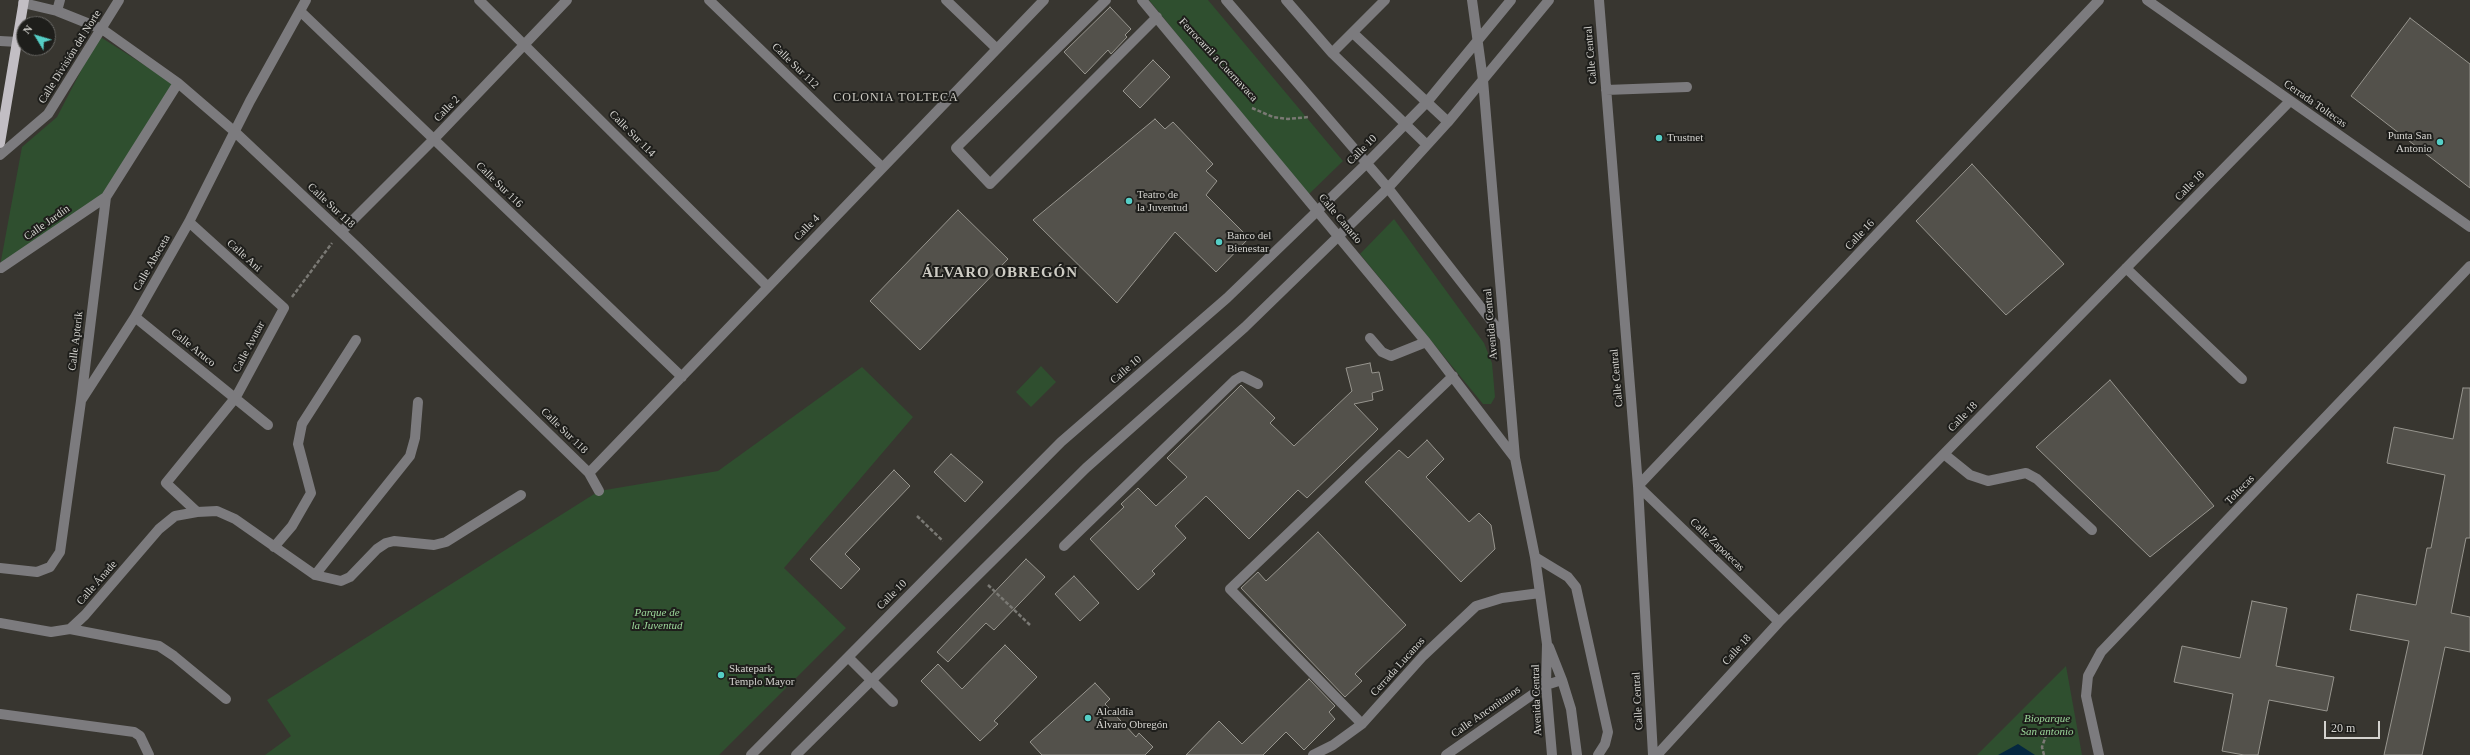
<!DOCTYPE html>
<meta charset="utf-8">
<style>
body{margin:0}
#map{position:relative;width:2470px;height:755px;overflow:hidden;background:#383630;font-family:Georgia,serif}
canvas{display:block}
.north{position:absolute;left:16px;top:16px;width:40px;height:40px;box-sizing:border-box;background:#1e1e1b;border:1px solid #676663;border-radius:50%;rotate:308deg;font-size:11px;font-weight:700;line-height:16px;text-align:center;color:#d4d3cf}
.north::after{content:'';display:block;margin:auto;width:14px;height:18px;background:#55cec6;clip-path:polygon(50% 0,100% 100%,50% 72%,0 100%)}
.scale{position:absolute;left:2324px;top:721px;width:56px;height:18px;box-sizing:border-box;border:2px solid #d4d3cf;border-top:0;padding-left:5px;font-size:12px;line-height:14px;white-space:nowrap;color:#d4d3cf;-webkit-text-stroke:3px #1e1e1b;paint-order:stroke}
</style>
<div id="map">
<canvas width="2470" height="755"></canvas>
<div class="north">N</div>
<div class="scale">20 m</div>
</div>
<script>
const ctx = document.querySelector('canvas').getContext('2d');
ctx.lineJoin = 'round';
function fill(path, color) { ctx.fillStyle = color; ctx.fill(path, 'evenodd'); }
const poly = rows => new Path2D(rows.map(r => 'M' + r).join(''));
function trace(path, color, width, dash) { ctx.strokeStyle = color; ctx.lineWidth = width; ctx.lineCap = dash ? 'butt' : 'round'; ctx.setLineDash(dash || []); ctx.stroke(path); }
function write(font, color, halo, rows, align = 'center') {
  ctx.font = font + ' Georgia,serif'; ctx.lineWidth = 4; ctx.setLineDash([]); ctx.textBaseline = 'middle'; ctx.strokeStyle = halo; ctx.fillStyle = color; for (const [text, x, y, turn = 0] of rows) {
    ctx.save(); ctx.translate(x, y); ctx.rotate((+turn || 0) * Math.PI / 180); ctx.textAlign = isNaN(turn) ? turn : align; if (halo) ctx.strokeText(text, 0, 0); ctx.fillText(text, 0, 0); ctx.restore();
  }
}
fill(poly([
 [1149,0,1208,0,1343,161,1308,195],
 [99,36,174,84,104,194,0,266,22,147,57,117],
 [1394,219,1484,343,1492,363,1495,397,1491,404,1483,404,1360,254],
 [1041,366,1056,382,1031,407,1016,392],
 [862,367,913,417,784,568,846,628,719,755,265,755,291,736,267,700,599,491,718,471],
 [2066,666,2082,755,1977,755]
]), '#2f4f2f');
fill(poly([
 [2018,744,2035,755,1998,755]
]), '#052840');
const building = poly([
 [1110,7,1131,29,1125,35,1127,37,1111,54,1108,50,1085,74,1064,52,1110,7],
 [2410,18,2470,64,2470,188,2351,96,2410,18],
 [1153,60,1170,77,1140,108,1123,91,1153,60],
 [1155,119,1165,129,1173,122,1213,164,1206,171,1217,181,1206,195,1249,238,1216,272,1175,232,1117,303,1033,220,1155,119],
 [1972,164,2064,264,2006,315,1916,221,1972,164],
 [958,210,1008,259,920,350,870,301,958,210],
 [1370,363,1372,373,1379,372,1383,390,1372,393,1373,400,1354,404,1378,429,1307,498,1298,490,1249,539,1206,496,1175,526,1186,538,1152,571,1155,574,1138,590,1090,539,1124,507,1121,504,1138,488,1156,506,1187,477,1167,458,1241,385,1275,418,1270,423,1294,446,1352,391,1346,368,1370,363],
 [2110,380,2214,506,2150,557,2036,447,2110,380],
 [2463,388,2470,388,2470,538,2466,538,2451,613,2470,617,2470,652,2445,647,2422,755,2384,755,2409,641,2350,630,2357,594,2416,605,2427,548,2431,548,2445,475,2387,463,2394,427,2453,439,2463,388],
 [1427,440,1444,459,1426,477,1469,522,1479,513,1491,525,1495,549,1461,582,1365,482,1399,450,1408,458,1427,440],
 [951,454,983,482,965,502,934,472,951,454],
 [894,470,910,486,845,554,860,569,841,589,810,559,894,470],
 [1318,532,1406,625,1355,674,1362,681,1345,697,1241,588,1258,572,1266,581,1318,532],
 [1026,559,1045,577,994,630,986,623,948,662,937,652,1026,559],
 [1074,576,1099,603,1080,621,1055,594,1074,576],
 [2252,601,2287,608,2276,666,2334,677,2327,711,2269,700,2258,755,2244,755,2222,751,2233,694,2174,682,2182,646,2240,658,2252,601],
 [1005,645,1037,677,994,721,998,724,980,741,921,681,938,664,962,689,1005,645],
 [1309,679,1335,706,1329,712,1335,719,1304,750,1286,732,1263,755,1186,755,1219,721,1242,744,1309,679],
 [1095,683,1110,699,1105,704,1136,737,1139,733,1153,747,1145,755,1042,755,1030,742,1095,683]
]);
fill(building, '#53514b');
trace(building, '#97958e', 1);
trace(poly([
 [1252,108,1273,117,1288,119,1309,117],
 [292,297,332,243],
 [917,516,943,541],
 [988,585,1031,626],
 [2044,755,2042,747,2049,727]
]), '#7a7974', 2.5, [4, 2]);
trace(poly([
 [479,0,768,287],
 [709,0,882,167],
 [946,0,996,48],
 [1106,0,956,148,990,184,1157,17],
 [1142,0,1426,342,1514,457],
 [1226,0,1388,188,1504,337],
 [1286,0,1332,53,1427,145],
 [1472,0,1483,80,1515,458,1535,557,1547,644,1546,685,1552,755],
 [1599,0,1638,486,1653,755],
 [2147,0,2470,227],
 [23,3,57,11,102,29,178,83,235,132,357,247,589,473,599,491],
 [57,11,60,0],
 [300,11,682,377],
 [1353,33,1448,122],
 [0,41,18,42],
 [1332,53,1385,0],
 [1606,90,1687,87],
 [0,155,48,114,119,0],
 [189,222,284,308,236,397,166,483,197,512],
 [341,232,434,139,567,0],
 [1,268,106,197],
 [2126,268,2242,379],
 [135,317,268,425],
 [1370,338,1382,352,1391,356,1426,342],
 [82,399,135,317,189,222,250,101,306,0],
 [1944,454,1970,475,1988,481,2026,473,2037,479,2092,530],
 [589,473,1044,0],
 [1638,486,2099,0],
 [1638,486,1779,622],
 [1064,546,1235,380,1242,376,1258,384],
 [274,547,292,526,311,493,298,444,302,424,356,340],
 [1535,557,1568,577,1576,587,1608,732,1605,744,1598,755],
 [0,568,37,572,50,567,60,552,81,401,106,197,178,83],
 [315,575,410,456,415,438,418,402],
 [0,623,51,632,70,629,85,615,159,529,175,516,197,512,217,511,235,519,315,575,341,581,350,577,377,549,386,543,394,541,434,545,446,542,521,495],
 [70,629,159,646,174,656,226,699],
 [1549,647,1562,680,1571,709,1577,755],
 [848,657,893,702],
 [0,714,134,732,140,736,149,755],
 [1362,724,1230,589,1453,376],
 [751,755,1061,442,1227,298,1367,163,1427,102,1511,0],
 [796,755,1086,468,1245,327,1388,188,1448,122,1549,0],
 [1313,755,1333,745,1362,724,1423,656,1476,606,1502,598,1540,593],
 [1446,755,1546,685,1562,680],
 [1657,755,1779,622,2290,101],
 [2099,755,2086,696,2088,676,2101,652,2470,266]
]), '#7c7b7e', 10);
trace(poly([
 [0,143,24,0]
]), '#c2bec4', 10);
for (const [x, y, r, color] of [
 [1659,138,4,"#55cec6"],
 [2440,142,4,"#55cec6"],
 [1129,201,4,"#55cec6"],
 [1219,242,4,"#55cec6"],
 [721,675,4,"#55cec6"],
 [1088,718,4,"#55cec6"]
]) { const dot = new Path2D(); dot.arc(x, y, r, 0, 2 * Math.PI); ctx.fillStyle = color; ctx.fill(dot); trace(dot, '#1e1e1b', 1.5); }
write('11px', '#d4d3cf', '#1e1e1b', [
 ["Calle Central",1591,55,-95],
 ["Calle División del Norte",70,57,-58],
 ["Ferrocarril a Cuernavaca",1218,60,47],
 ["Calle Sur 112",795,66,44],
 ["Cerrada Toltecas",2315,104,35],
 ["Calle 2",447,109,-46],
 ["Calle Sur 114",632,134,45],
 ["Calle 10",1362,150,-45],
 ["Calle Sur 116",499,185,44],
 ["Calle 18",2190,186,-46],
 ["Calle Sur 118",331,206,43],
 ["Calle Canario",1340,219,50],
 ["Calle Jardín",47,223,-35],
 ["Calle 4",807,228,-46],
 ["Calle 16",1860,235,-47],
 ["Calle Ani",244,256,42],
 ["Calle Aboceta",152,263,-60],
 ["Avenida Central",1491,324,-95],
 ["Calle Apterik",76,341,-83],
 ["Calle Avutar",249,347,-62],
 ["Calle Aruco",193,348,39],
 ["Calle 10",1126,370,-41],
 ["Calle Central",1617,378,-95],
 ["Calle 18",1963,417,-46],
 ["Calle Sur 118",564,431,44],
 ["Toltecas",2240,490,-46],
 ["Calle Zapotecas",1717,545,44],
 ["Calle Ánade",97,583,-49],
 ["Calle 10",892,595,-45],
 ["Calle 18",1737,650,-48],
 ["Cerrada Lucanos",1398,667,-48],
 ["Avenida Central",1537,700,-92],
 ["Calle Central",1638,701,-93],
 ["Calle Anconitanos",1486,712,-35]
]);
write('11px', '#d4d3cf', '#1e1e1b', [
 ["Punta San",2432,136,"right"],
 ["Antonio",2432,149,"right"],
 ["Trustnet",1667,138],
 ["Teatro de",1137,195],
 ["la Juventud",1137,208],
 ["Banco del",1227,236],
 ["Bienestar",1227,249],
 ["Skatepark",729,669],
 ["Templo Mayor",729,682],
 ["Alcaldía",1096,712],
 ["Álvaro Obregón",1096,725]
], 'left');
write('italic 11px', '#9cd89b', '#1e1e1b', [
 ["Parque de",657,613],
 ["la Juventud",657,626],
 ["Bioparque",2047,719],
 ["San antonio",2047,732]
]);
ctx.letterSpacing = '1px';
write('12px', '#ceccc4', '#1e1e1b', [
 ["COLONIA TOLTECA",896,98]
]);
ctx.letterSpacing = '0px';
ctx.letterSpacing = '1px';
write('bold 15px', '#ceccc4', '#1e1e1b', [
 ["ÁLVARO OBREGÓN",1000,273]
]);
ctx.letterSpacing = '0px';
</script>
